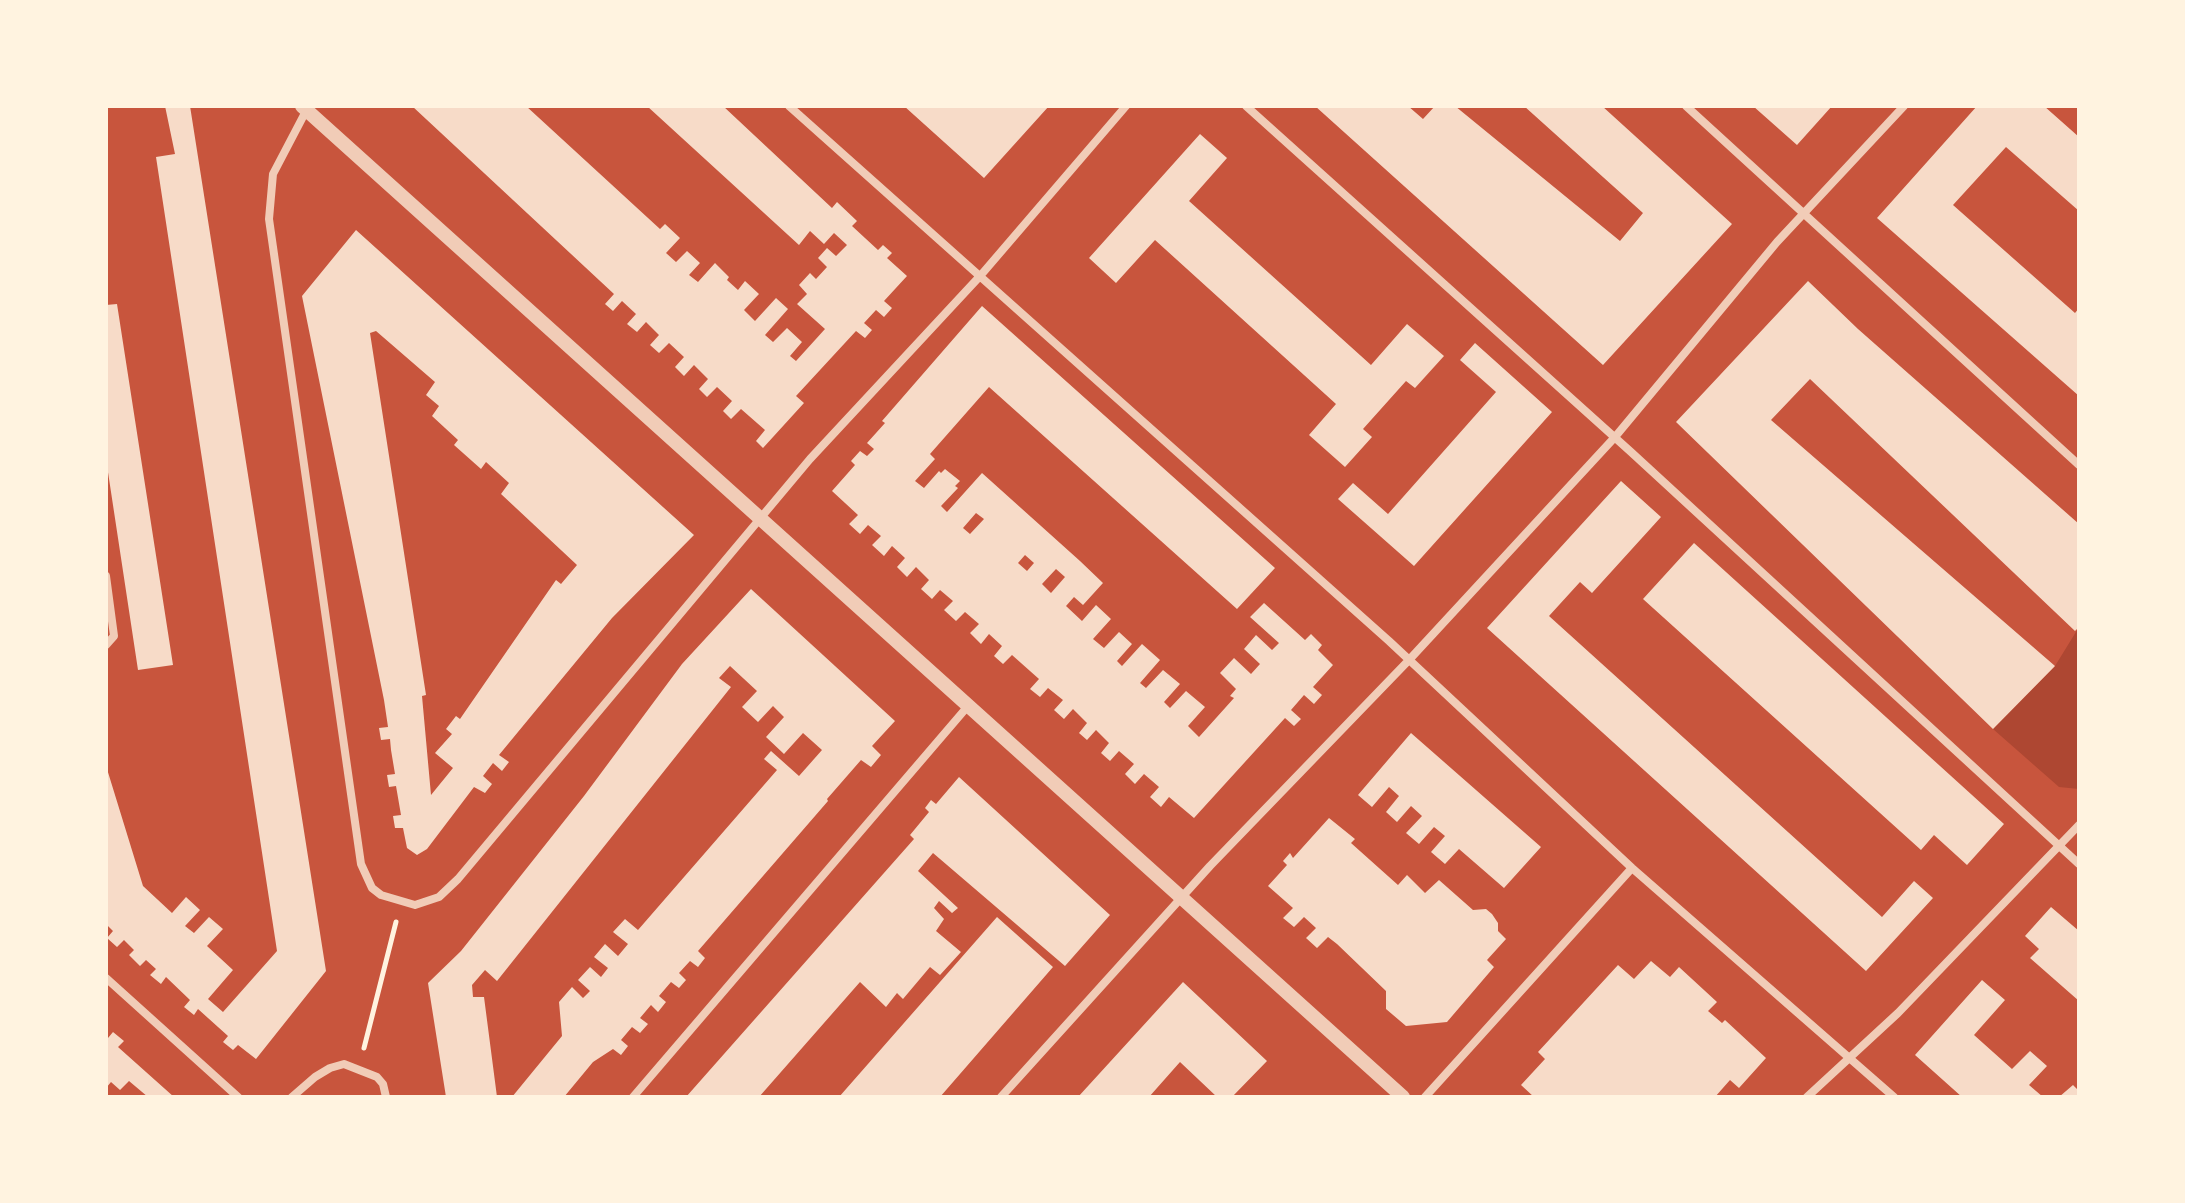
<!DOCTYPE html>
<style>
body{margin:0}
#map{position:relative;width:2185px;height:1203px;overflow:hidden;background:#c8553d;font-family:"Golos Text",sans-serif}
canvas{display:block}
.frame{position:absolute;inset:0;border:108px solid #fff3e0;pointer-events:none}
</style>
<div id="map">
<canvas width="2185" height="1203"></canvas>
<div class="frame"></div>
</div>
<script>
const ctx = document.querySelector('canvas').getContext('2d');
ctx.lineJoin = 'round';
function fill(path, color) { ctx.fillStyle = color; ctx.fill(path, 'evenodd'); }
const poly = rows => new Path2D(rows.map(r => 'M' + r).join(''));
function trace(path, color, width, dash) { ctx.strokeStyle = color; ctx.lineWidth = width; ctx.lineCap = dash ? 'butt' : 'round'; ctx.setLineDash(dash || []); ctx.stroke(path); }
fill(poly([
 [2079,627,2079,789,2059,787,1993,729,2055,666]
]), '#ae4732');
fill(poly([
 [165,106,190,106,326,971,256,1059,238,1045,233,1050,223,1042,228,1036,198,1009,194,1015,184,1007,190,1000,166,977,161,984,150,975,156,969,146,960,140,966,129,955,134,950,124,940,117,947,107,938,113,931,106,924,107,769,143,886,172,913,186,897,200,910,185,926,194,933,209,917,223,929,207,946,233,970,208,999,223,1012,277,951,156,157,175,154],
 [412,106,526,106,660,229,665,224,680,238,666,253,676,262,687,251,700,263,689,275,698,282,715,263,729,277,727,280,738,290,745,281,759,294,744,310,755,321,776,298,788,309,765,335,773,342,787,328,802,342,790,356,796,361,825,329,797,304,807,294,799,285,810,273,816,279,827,267,818,258,827,248,836,256,847,245,834,233,824,244,810,231,799,245,647,106,723,106,832,208,837,202,857,221,852,226,878,250,883,245,892,253,887,258,907,276,884,301,892,308,884,317,876,310,864,323,872,330,865,338,856,331,796,396,804,403,763,448,756,441,765,430,741,409,731,419,723,411,732,401,717,387,707,397,699,389,708,379,694,365,684,376,675,367,684,357,669,343,659,353,650,345,659,335,646,322,637,332,627,324,636,314,622,301,613,311,605,304,614,294],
 [904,106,1049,106,984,178],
 [1315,106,1408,106,1423,119,1435,106,1455,106,1620,241,1643,213,1524,106,1602,106,1732,224,1603,365],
 [1753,106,1832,106,1797,145],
 [1977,106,2044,106,2079,137,2079,211,2006,147,1953,205,2075,313,2079,308,2079,396,1877,218],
 [1200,134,1227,158,1189,201,1371,365,1407,324,1444,356,1415,388,1406,381,1363,429,1372,437,1345,467,1309,435,1336,404,1155,240,1116,283,1089,258],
 [356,230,694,535,612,618,499,755,509,762,502,771,493,763,483,776,492,784,485,793,474,787,427,849,417,855,407,848,403,828,395,828,393,816,401,815,396,786,389,787,387,775,395,774,391,750,390,739,381,740,379,728,388,727,384,700,302,296],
 [376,331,435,382,426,395,439,406,432,416,458,440,454,445,481,469,486,462,509,483,501,494,577,565,561,584,556,580,460,719,456,716,446,729,452,734,435,753,453,768,431,795,422,696,426,695,370,333],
 [1808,281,1858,329,2079,524,2079,627,2075,631,1810,379,1771,420,2055,666,1993,729,1676,422],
 [117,304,173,665,138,670,106,459,106,305],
 [982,306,1275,568,1237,609,989,387,930,454,935,459,915,481,924,488,939,471,941,473,945,469,960,481,955,486,958,488,941,506,947,512,982,473,1080,561,1103,583,1083,605,1074,597,1066,606,1082,621,1096,605,1111,619,1093,639,1104,648,1119,632,1132,644,1117,661,1122,666,1142,644,1160,660,1140,683,1146,688,1163,670,1180,684,1164,702,1170,708,1186,691,1205,707,1188,726,1199,737,1234,698,1230,696,1236,689,1220,673,1234,658,1251,674,1260,664,1244,649,1256,635,1272,650,1279,643,1250,617,1264,603,1305,640,1311,634,1322,645,1318,650,1333,665,1313,687,1322,695,1314,704,1304,695,1291,710,1301,719,1294,726,1285,718,1194,818,1169,797,1161,807,1150,797,1159,787,1144,774,1135,784,1125,774,1134,764,1119,751,1110,761,1101,753,1109,743,1096,730,1087,740,1079,733,1087,723,1073,709,1064,719,1054,710,1063,700,1048,688,1040,697,1030,689,1039,679,1012,655,1003,664,994,656,1002,646,989,634,981,644,970,633,979,624,965,612,956,621,944,610,953,601,940,590,932,599,921,589,929,580,916,567,907,577,897,567,905,558,892,546,884,556,872,545,881,536,868,525,860,534,849,524,858,515,832,491,855,465,851,461,860,451,867,456,874,449,867,443,885,423,882,421],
 [976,513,984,519,970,534,963,528],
 [1025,555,1034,563,1027,571,1018,563],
 [1056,569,1065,577,1051,593,1042,584],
 [1475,343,1552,412,1414,566,1338,499,1353,483,1388,514,1496,392,1460,360],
 [1621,481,1661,517,1592,593,1580,582,1549,616,1882,917,1914,881,1933,898,1866,971,1487,628],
 [1694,543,2004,824,1967,865,1934,835,1921,850,1643,599],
 [751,589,895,721,872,746,881,755,871,767,861,760,827,799,828,801,698,951,705,958,698,967,690,961,679,973,686,980,679,988,671,982,659,996,666,1002,658,1012,651,1005,640,1018,648,1024,640,1033,632,1027,621,1040,628,1046,621,1055,613,1049,593,1062,564,1097,512,1097,562,1036,559,1002,572,987,583,998,590,991,578,980,590,967,601,977,608,968,594,957,605,944,618,956,628,944,613,932,625,919,638,930,777,770,764,759,771,751,799,776,822,750,803,733,784,754,766,737,784,717,773,706,758,722,742,707,757,691,730,666,719,678,731,687,497,981,485,970,472,985,473,997,484,997,497,1097,446,1097,428,983,461,951,584,796,682,664],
 [1411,733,1541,847,1504,888,1459,849,1445,864,1431,852,1445,836,1434,827,1419,844,1406,833,1422,816,1411,806,1397,822,1386,812,1399,796,1389,787,1372,807,1358,795],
 [959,777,1110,915,1065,966,933,853,918,871,958,908,952,913,939,901,934,908,944,919,936,931,961,952,940,975,930,967,903,999,897,993,886,1007,860,982,759,1097,686,1097,914,839,910,835,929,812,925,808,931,800,936,804],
 [1329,818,1355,839,1351,843,1398,885,1407,875,1425,893,1439,880,1473,910,1486,909,1492,914,1498,923,1498,931,1506,939,1487,960,1494,967,1447,1022,1406,1026,1386,1009,1386,991,1337,944,1328,937,1317,948,1306,938,1316,928,1304,917,1294,927,1283,918,1293,908,1268,886,1287,865,1283,861,1290,853,1293,858],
 [2051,907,2079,931,2079,1001,2030,958,2039,949,2025,936],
 [997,917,1053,967,940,1097,839,1097],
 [1651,961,1670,977,1679,967,1717,1002,1708,1011,1722,1023,1725,1020,1766,1058,1739,1088,1730,1080,1715,1097,1534,1097,1521,1085,1545,1059,1538,1052,1618,965,1634,979],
 [1982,980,2005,1000,1974,1035,2012,1069,2030,1051,2047,1066,2029,1085,2043,1097,1962,1097,1915,1055],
 [1183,982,1267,1061,1232,1097,1217,1097,1180,1062,1149,1097,1078,1097],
 [113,1032,124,1041,118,1047,174,1097,148,1097,129,1081,120,1090,111,1082,106,1088,106,1036,108,1038],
 [2073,1085,2079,1091,2079,1097,2059,1097]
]), '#f7dbc8');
trace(poly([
 [364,1048,396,922]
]), '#fff3e0', 5);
trace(poly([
 [789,106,1389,641,1632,868,1894,1097],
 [1246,106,1631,452,2079,864],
 [1686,106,2079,465],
 [306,111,273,174,269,219,361,864,372,888,381,895,415,905,439,897,458,879,810,459,981,275,1126,106],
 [106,576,114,636,106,645],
 [106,978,238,1097],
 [292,1097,315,1077,330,1068,344,1064,377,1077,383,1084,386,1097],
 [633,1097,968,706],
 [1001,1097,1210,866,1409,660,1615,437,1777,242,1904,106],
 [1425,1097,1632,868],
 [1807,1097,1898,1013,2079,825]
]), '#f1ccb7', 8);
trace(poly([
 [302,106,1403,1097]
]), '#f1ccb7', 14);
</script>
